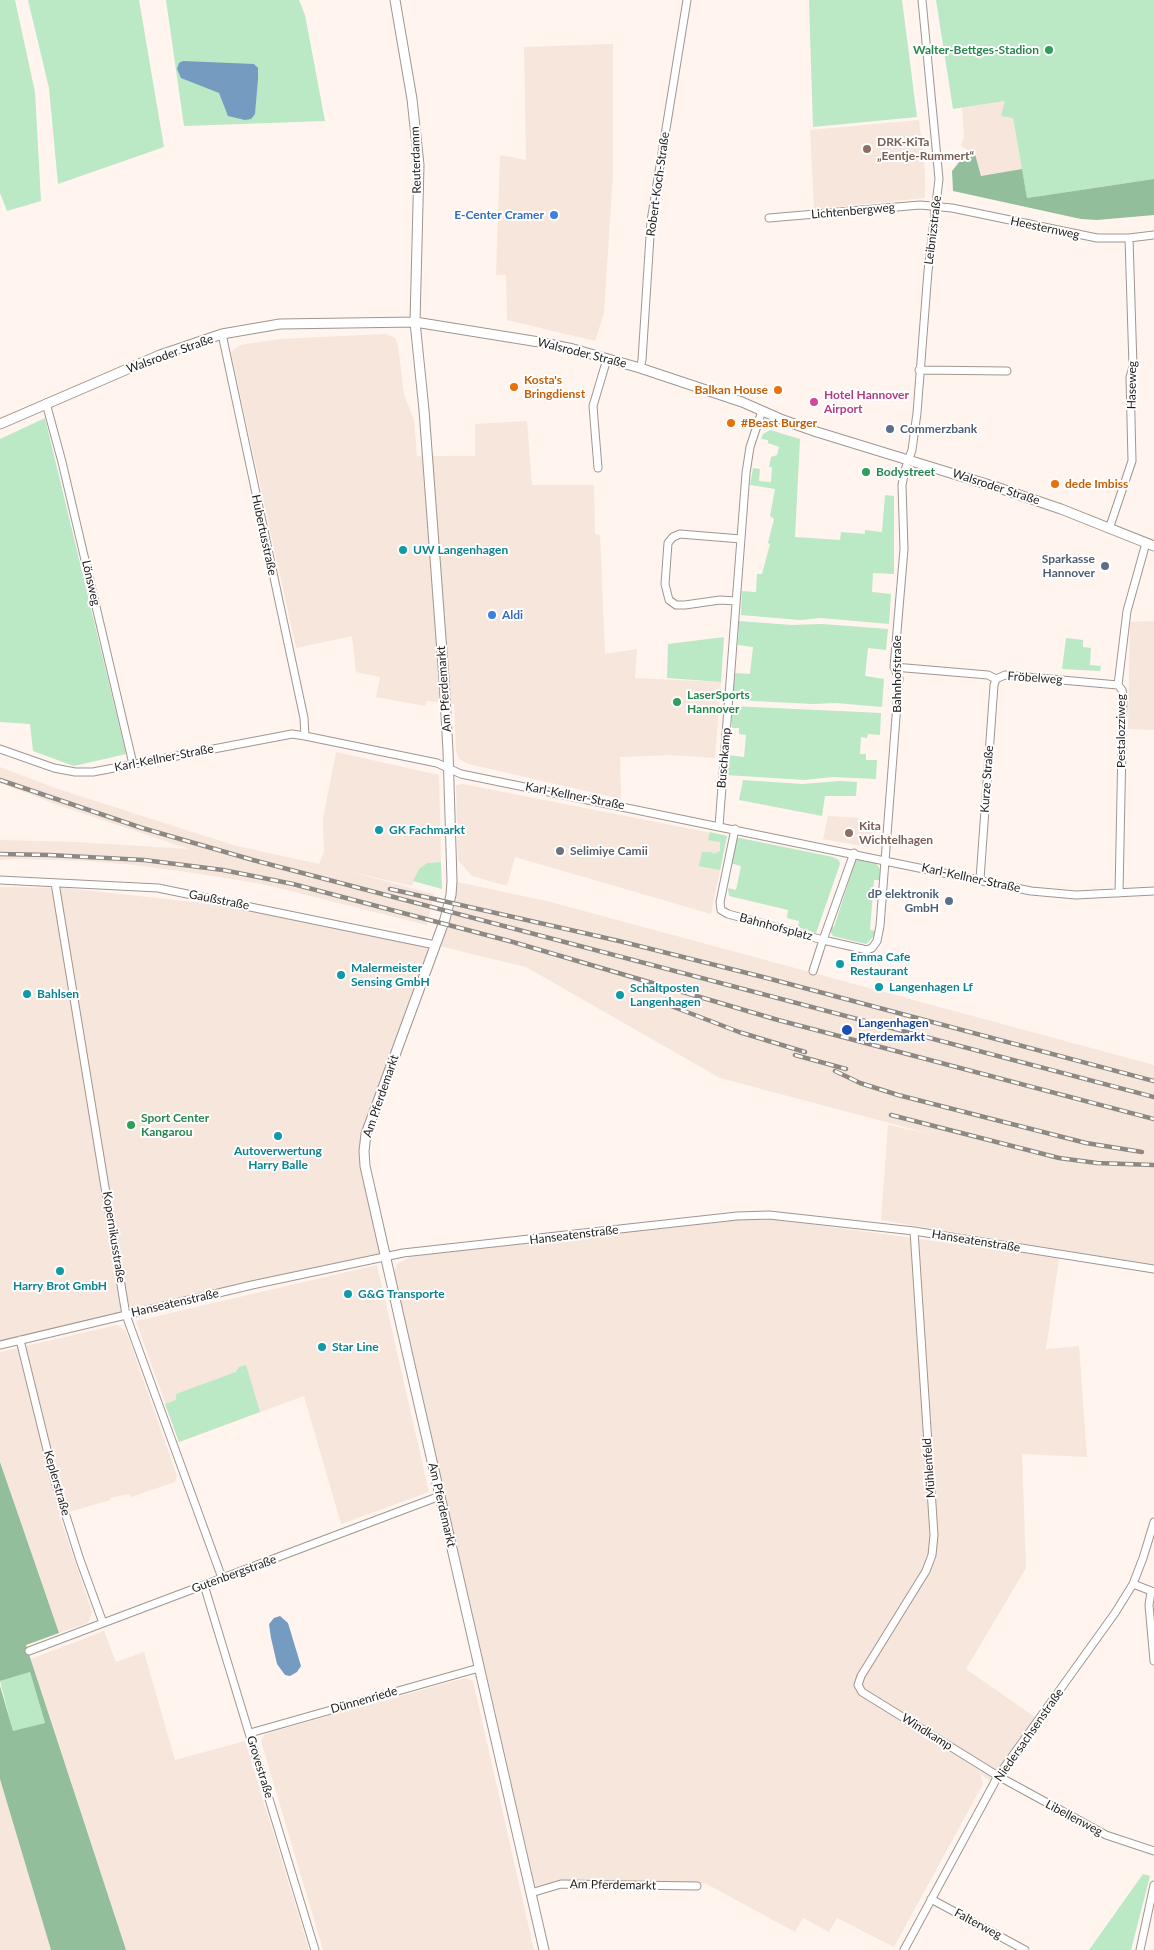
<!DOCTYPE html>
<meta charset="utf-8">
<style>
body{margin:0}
canvas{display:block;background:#fff4ee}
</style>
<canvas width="1154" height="1950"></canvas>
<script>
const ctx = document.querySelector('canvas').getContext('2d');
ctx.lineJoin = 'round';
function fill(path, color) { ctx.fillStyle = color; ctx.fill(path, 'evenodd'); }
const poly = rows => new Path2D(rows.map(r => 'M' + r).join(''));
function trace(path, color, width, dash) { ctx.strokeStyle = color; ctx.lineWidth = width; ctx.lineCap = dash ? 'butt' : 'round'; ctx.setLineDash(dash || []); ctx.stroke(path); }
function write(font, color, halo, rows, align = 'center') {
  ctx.font = font + ' Lato,sans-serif'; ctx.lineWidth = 4; ctx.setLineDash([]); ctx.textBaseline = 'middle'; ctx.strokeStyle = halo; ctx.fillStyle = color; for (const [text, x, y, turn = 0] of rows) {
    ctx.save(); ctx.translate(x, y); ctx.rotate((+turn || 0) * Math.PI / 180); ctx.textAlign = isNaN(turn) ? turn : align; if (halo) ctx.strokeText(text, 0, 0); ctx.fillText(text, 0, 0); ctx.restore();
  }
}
fill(poly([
 [613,44,613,173,604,313,595,341,507,320,506,275,496,275,500,155,526,160,524,47],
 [1005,101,1013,118,1022,169,981,176,975,154,961,146,964,136,962,108],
 [919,120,925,171,925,198,814,209,810,130],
 [386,334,395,338,398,345,404,395,414,420,417,456,475,456,475,424,527,421,532,485,594,485,595,534,600,535,605,654,637,649,635,678,721,682,715,758,669,755,620,757,621,799,468,764,459,759,456,751,454,704,427,701,425,706,376,697,380,677,356,672,352,636,296,648,231,352,240,345,279,339],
 [1154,621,1154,730,1128,729,1130,622],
 [336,752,439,775,441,862,427,863,419,869,412,886,347,871,434,894,427,925,262,884,194,873,135,865,87,861,15,859,0,860,0,840,77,842,189,849,55,804,0,783,0,767,58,789,233,845,319,864,324,852,323,819],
 [463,784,727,836,711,914,515,857,507,886,472,876,458,860,456,785],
 [828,816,859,818,858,824,873,827,872,845,867,847,823,839],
 [452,881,547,901,1154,1065,1154,1265,881,1220,888,1125,931,1134,720,1078,526,967,435,945,364,1151,386,1257,0,1345,0,887,65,888,212,904,435,945],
 [748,1219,772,1219,1059,1258,1046,1349,1079,1346,1087,1457,1022,1454,1026,1568,966,1669,1039,1720,994,1783,980,1774,983,1784,894,1947,837,1918,829,1932,803,1918,795,1932,705,1883,561,1882,536,1889,394,1272,397,1264,412,1256],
 [377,1265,429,1492,341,1524,304,1396,179,1442,136,1321],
 [117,1325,126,1331,177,1476,175,1482,131,1497,129,1494,110,1498,110,1500,59,1515,92,1612,88,1623,59,1633,0,1462,0,1352],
 [104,1631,116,1662,144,1652,175,1760,245,1741,309,1950,126,1950,31,1659],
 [465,1678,473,1681,534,1950,323,1950,261,1741,265,1734],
 [0,1779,51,1950,0,1950]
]), '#f7e6db');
fill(poly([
 [0,0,15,0,35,92,41,201,7,211,0,193],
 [28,0,139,0,164,147,58,184,49,88],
 [166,0,299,0,305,15,325,121,184,126],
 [809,0,902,0,917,117,813,127],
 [936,0,1154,0,1154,179,1027,198,1013,118,1001,116,1005,101,953,109],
 [45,418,126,754,74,766,33,751,30,724,0,722,0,439],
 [770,430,800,439,795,537,840,540,841,532,865,534,865,530,882,532,885,495,894,496,894,574,873,573,872,592,891,594,889,624,821,618,800,620,741,615,742,591,756,592,757,574,762,574,770,544,768,543,774,519,770,516,775,489,750,485,753,468,760,469,759,481,771,482,772,467,769,467,771,457,777,455,779,447,768,443,768,440,761,439,763,434],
 [739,621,792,625,822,624,888,629,886,650,868,648,865,676,884,679,882,707,836,703,813,704,733,700,735,673,750,674,753,647,738,645],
 [724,637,721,682,667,678,668,644],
 [1066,638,1083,640,1083,647,1091,648,1090,665,1101,666,1100,671,1062,669],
 [732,706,881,713,880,735,868,734,867,738,861,737,860,754,866,754,866,760,877,760,876,779,833,777,805,780,726,775,728,755,744,757,746,735,739,734,739,728,732,728],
 [743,780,802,784,840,781,857,782,856,796,825,796,822,816,739,800],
 [710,832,727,836,720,870,699,866,702,852,712,852,713,854,720,851,720,842,708,840],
 [735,837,833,857,839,860,840,864,816,933,798,927,799,921,787,918,788,910,729,896,728,888,736,890,741,866,730,863],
 [856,859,875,862,880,869,879,880,874,880,870,930,875,931,873,937,866,944,833,936,830,931,832,926,834,927],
 [441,862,442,889,413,881,419,869,427,863],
 [246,1365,260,1412,179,1442,165,1404,176,1400,176,1394,236,1372,239,1367],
 [30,1672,45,1723,13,1732,0,1681],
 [1143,1874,1150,1876,1131,1950,1089,1950]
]), '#bbe8c5');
fill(poly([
 [968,151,975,154,981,176,1022,169,1027,198,1154,179,1154,215,1097,220,1081,219,953,191,952,171],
 [0,1462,59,1633,26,1645,126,1950,51,1950,0,1779,0,1686,13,1731,45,1723,30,1672,0,1681]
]), '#92be9c');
fill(poly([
 [183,61,254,64,258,68,258,79,255,114,251,119,245,120,228,116,219,93,181,78,177,69,179,63],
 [280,1616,288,1623,301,1666,297,1672,290,1676,285,1675,277,1664,271,1638,269,1624,274,1618]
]), '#759cc0');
const minor = poly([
 [769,218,920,205,952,208,1097,238,1129,238,1154,235],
 [222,334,304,718,305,736],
 [640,368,642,360,651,221,687,0],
 [919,370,1007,371],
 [46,403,62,462,133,764],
 [598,468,593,406,607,359],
 [1109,529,1132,461,1130,377,1133,367,1129,238],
 [736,601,720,600,685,605,676,605,669,600,665,584,668,543,673,537,680,534,741,539],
 [894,667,988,675,996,679,1005,675,1118,685],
 [0,749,54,768,75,772,93,772,292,734,305,736,437,763,461,774,1031,891,1076,895,1154,891],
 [719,826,746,473,750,447,762,411],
 [735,829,720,902,721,910,728,914,823,940,813,971],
 [854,853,823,940,867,950,872,948,877,941,880,926,899,678,894,667,904,549,902,485,905,470,912,450,917,413,928,271,939,179,922,0],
 [980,879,994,685,996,679],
 [0,880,158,888,435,945],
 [55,883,126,1315,222,1578],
 [1119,893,1123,695,1122,690,1118,685,1127,611,1146,543],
 [914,1231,934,1535,932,1555,926,1571,861,1676,858,1685,862,1692,998,1776,1106,1835,1154,1851],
 [20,1340,54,1478,80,1560,103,1623],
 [0,1345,252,1285,403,1253,737,1216,769,1215,914,1231,1154,1269],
 [1133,1584,1154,1592],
 [204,1585,315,1950],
 [1151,1592,1149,1605,1154,1661],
 [29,1651,440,1496],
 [250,1733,479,1668],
 [531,1893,561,1884,697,1886],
 [931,1899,1025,1950],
 [904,1950,998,1776,1115,1613,1133,1584,1143,1558,1154,1522],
 [1140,1950,1154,1885]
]);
const tertiary = poly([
 [395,0,412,99,419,165,415,322,424,410,444,679,448,751,452,881,451,895,445,919,366,1134,364,1151,365,1166,410,1365,544,1950],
 [0,424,160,355,222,334,280,324,415,322,539,342,573,349,640,368,742,402,783,420,817,432,996,487,1061,509,1154,546]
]);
trace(minor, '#a09690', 9);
trace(tertiary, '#a09690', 11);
trace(minor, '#fff', 7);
trace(tertiary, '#fff', 9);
const rail = poly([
 [0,780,142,828,253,860,1154,1097],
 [0,854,49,855,144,860,223,870,293,884,513,942,778,1020,1154,1119],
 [390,889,619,941,763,977,1154,1081],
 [666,1004,739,1032,805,1052],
 [795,1055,846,1069],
 [835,1071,860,1083,898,1095,1086,1143,1142,1152],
 [891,1115,1059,1158,1097,1163,1154,1165]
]);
trace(rail, '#8e8883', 4.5);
trace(rail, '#fff', 2.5, [8]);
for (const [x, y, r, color] of [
 [1049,50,5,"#2e9e5b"],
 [867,149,5,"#8d6e63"],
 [554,215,5,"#3f7fe0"],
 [514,387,5,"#e8710a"],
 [778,390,5,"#e8710a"],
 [814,402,5,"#d1479c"],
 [731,423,5,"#e8710a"],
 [890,429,5,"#5c6f8a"],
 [866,472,5,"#2e9e5b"],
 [1055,484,5,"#e8710a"],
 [403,550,5,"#0f9aa8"],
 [1105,566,5,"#5c6f8a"],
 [492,615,5,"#3f7fe0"],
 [677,702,5,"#2e9e5b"],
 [379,830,5,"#0f9aa8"],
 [849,833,5,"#8d6e63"],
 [560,851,5,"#6b7280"],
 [949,901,5,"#5c6f8a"],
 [840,964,5,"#0f9aa8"],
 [341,975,5,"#0f9aa8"],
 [879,987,5,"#0f9aa8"],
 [27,994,5,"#0f9aa8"],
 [620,995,5,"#0f9aa8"],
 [847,1030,6,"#1a4fb4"],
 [131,1125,5,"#2e9e5b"],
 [278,1136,5,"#0f9aa8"],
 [60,1271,5,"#0f9aa8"],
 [348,1294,5,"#0f9aa8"],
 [322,1347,5,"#0f9aa8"]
]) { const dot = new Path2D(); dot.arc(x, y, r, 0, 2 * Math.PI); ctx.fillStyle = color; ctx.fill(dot); trace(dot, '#fff', 2); }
write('bold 12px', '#27864d', '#fff', [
 ["Walter-Bettges-Stadion",1039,50,"right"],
 ["Bodystreet",876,472],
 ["LaserSports",687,695],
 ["Hannover",687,709],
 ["Sport Center",141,1118],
 ["Kangarou",141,1132]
], 'left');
write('bold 12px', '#785e54', '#fff', [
 ["DRK-KiTa",877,142],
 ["„Eentje-Rummert“",877,156],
 ["Kita",859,826],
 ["Wichtelhagen",859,840]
], 'left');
write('12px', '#211e1b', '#fff', [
 ["Reuterdamm",416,160,-92],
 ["Robert-Koch-Straße",658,184,-82],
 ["Lichtenbergweg",853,211,-5],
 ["Heesternweg",1045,228,12],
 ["Leibnizstraße",933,230,-83],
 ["Walsroder Straße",582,353,14],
 ["Walsroder Straße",170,354,-20],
 ["Haseweg",1132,385,-89],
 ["Walsroder Straße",996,487,18],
 ["Hubertusstraße",264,535,78],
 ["Lönsweg",91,583,77],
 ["Bahnhofstraße",897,674,-90],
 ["Fröbelweg",1035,678,4],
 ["Am Pferdemarkt",444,689,-94],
 ["Pestalozziweg",1121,731,-90],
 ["Karl-Kellner-Straße",164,758,-11],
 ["Buschkamp",724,758,-85],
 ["Kurze Straße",987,779,-86],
 ["Karl-Kellner-Straße",575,796,11],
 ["Karl-Kellner-Straße",971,878,12],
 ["Gaußstraße",219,900,11],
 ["Bahnhofsplatz",776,927,15],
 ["Am Pferdemarkt",381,1096,-71],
 ["Hanseatenstraße",574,1235,-7],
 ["Kopernikusstraße",114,1237,81],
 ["Hanseatenstraße",976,1241,9],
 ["Hanseatenstraße",175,1303,-13],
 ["Mühlenfeld",929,1468,-94],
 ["Keplerstraße",57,1483,74],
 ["Am Pferdemarkt",442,1505,77],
 ["Gutenbergstraße",234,1574,-20],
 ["Dünnenriede",364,1700,-16],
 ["Windkamp",927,1732,32],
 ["Niedersachsenstraße",1029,1735,-55],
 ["Grovestraße",260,1767,73],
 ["Libellenweg",1074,1818,28],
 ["Am Pferdemarkt",613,1885,1],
 ["Falterweg",978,1924,28]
]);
write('bold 12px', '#366cbe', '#fff', [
 ["E-Center Cramer",544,215],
 ["Aldi",502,615,"left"]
], 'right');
write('bold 12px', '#c56008', '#fff', [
 ["Kosta's",524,380],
 ["Bringdienst",524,394],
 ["Balkan House",768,390,"right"],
 ["#Beast Burger",741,423],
 ["dede Imbiss",1065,484]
], 'left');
write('bold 12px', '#b23c85', '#fff', [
 ["Hotel Hannover",824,395],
 ["Airport",824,409]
], 'left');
write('bold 12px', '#4e5e75', '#fff', [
 ["Commerzbank",900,429,"left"],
 ["Sparkasse",1095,559],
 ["Hannover",1095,573],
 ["dP elektronik",939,894],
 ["GmbH",939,908]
], 'right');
write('bold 12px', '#0d838f', '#fff', [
 ["UW Langenhagen",413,550],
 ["GK Fachmarkt",389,830],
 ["Emma Cafe",850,957],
 ["Restaurant",850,971],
 ["Malermeister",351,968],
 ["Sensing GmbH",351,982],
 ["Langenhagen Lf",889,987],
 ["Schaltposten",630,988],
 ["Langenhagen",630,1002],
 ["Bahlsen",37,994],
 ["Autoverwertung",278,1151,"center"],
 ["Harry Balle",278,1165,"center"],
 ["Harry Brot GmbH",60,1286,"center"],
 ["G&G Transporte",358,1294],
 ["Star Line",332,1347]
], 'left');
write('bold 12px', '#5b616d', '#fff', [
 ["Selimiye Camii",570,851]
], 'left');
write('bold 12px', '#164399', '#fff', [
 ["Langenhagen",858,1023],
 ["Pferdemarkt",858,1037]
], 'left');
</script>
